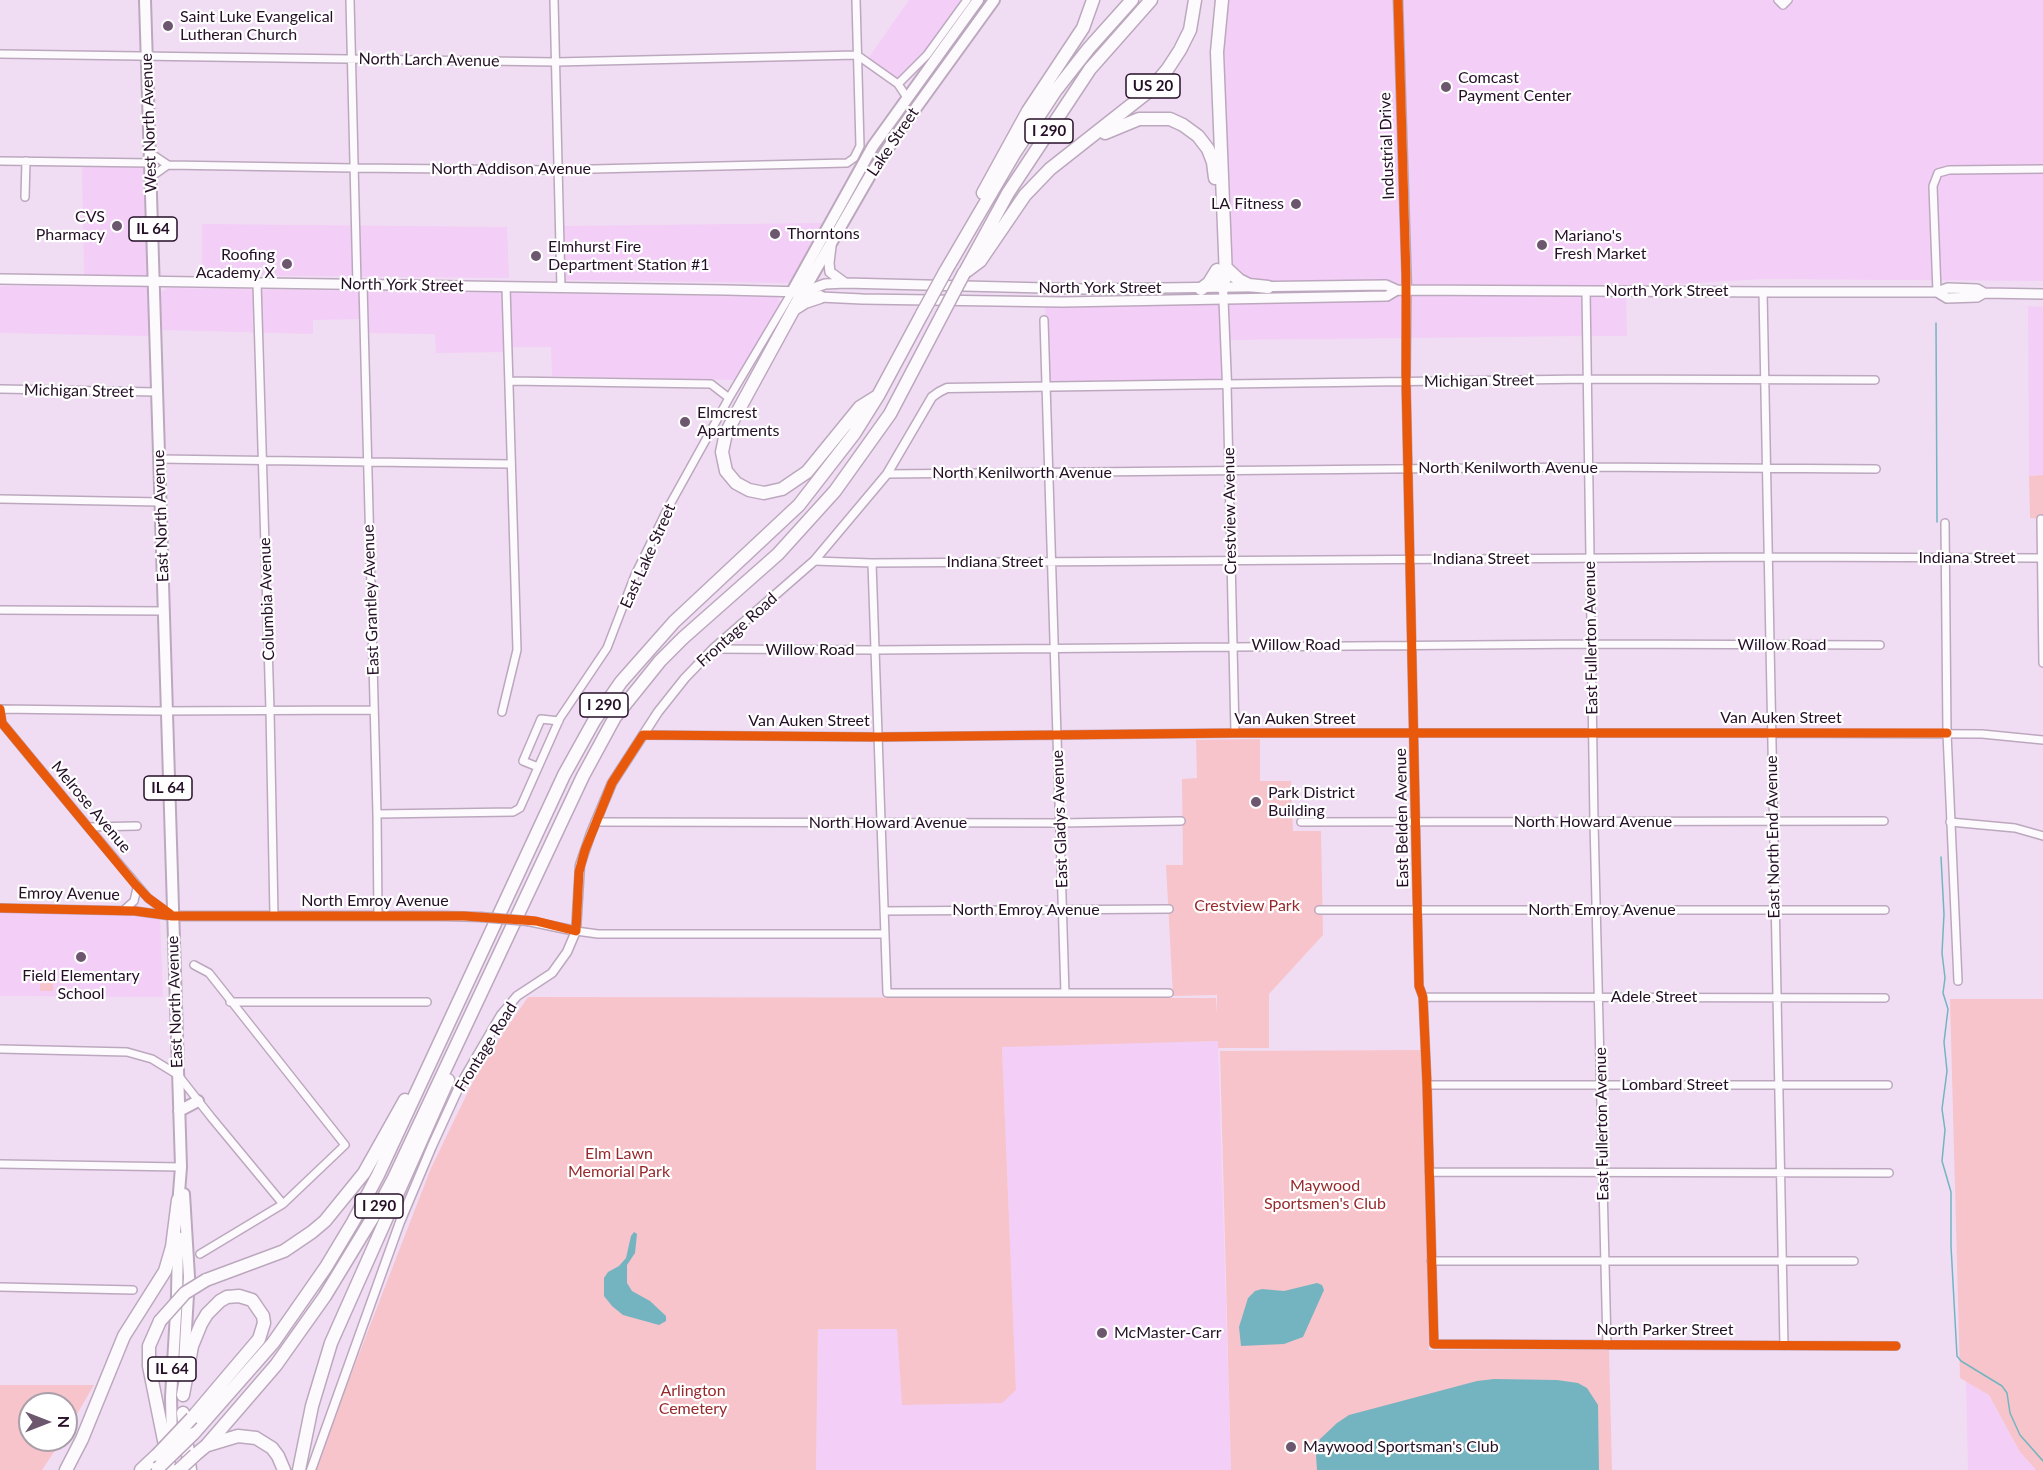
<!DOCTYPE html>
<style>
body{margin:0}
#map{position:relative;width:2043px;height:1470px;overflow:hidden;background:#f1ddf3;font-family:Lato,sans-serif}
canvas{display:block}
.north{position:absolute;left:18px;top:1392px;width:60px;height:60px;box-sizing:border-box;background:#fff;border:2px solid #a89fa9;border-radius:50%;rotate:90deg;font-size:16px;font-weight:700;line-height:24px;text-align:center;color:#250f27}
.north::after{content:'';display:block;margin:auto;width:21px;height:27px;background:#6c576e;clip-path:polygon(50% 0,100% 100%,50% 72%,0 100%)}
</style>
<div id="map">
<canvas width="2043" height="1470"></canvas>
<div class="north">N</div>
</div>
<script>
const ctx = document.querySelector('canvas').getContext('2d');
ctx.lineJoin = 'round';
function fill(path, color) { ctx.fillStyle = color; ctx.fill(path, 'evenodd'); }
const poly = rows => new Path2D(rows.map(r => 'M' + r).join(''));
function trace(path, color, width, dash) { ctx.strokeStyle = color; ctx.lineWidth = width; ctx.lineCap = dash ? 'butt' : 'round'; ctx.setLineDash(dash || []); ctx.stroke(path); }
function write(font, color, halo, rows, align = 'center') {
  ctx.font = font + ' Lato,sans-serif'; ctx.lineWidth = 4.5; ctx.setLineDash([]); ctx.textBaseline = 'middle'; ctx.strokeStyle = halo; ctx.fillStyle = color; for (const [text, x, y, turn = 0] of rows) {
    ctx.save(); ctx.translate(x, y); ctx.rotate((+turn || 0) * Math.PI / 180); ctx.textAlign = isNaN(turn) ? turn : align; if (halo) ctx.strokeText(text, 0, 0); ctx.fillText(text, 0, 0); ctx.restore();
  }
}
fill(poly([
 [909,0,963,0,924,54,898,80,867,60],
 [1227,0,2043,0,2043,281,1764,279,1589,289,1229,291,1221,57],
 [82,165,144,166,148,276,84,275],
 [825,223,790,283,565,280,564,226],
 [202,224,507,227,509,278,202,275],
 [0,286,148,287,149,336,0,333],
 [167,288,777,297,782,304,736,380,552,376,551,347,512,347,511,352,436,353,435,334,361,333,361,319,313,320,313,334,162,330,160,293],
 [1404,292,1405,338,1226,340,1225,295],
 [1409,292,1584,293,1585,336,1408,338],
 [1588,293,1626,293,1627,336,1589,336],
 [1221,298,1224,381,1048,384,1045,301],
 [2028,306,2043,307,2043,475,2029,476],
 [0,909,135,912,160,918,163,997,0,996],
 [1218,1041,1231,1470,816,1470,818,1329,897,1329,903,1405,1016,1390,1002,1046],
 [1966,1381,1989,1395,2020,1452,2036,1470,1968,1470]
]), '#f3cef7');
fill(poly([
 [2043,475,2043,519,2030,518,2029,476],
 [1260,739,1260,781,1291,781,1293,831,1321,831,1323,935,1269,994,1269,1048,1218,1048,1218,1041,1002,1047,1016,1390,1002,1403,902,1405,897,1329,818,1329,816,1470,314,1470,431,1168,481,1065,528,997,1216,998,1217,1015,1217,995,1173,996,1166,865,1183,865,1182,779,1197,778,1196,740],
 [40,971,53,971,53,991,40,991],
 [1950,999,2043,999,2043,1470,2036,1470,2020,1452,1989,1395,1960,1378],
 [1423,1050,1429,1350,1609,1350,1612,1470,1231,1470,1220,1051],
 [0,1385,94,1385,66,1433,66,1404,30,1404,30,1440,62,1440,42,1470,0,1470]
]), '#f7c4cb');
fill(poly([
 [634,1232,637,1234,635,1253,627,1265,627,1283,632,1291,650,1301,666,1316,666,1321,659,1325,623,1315,612,1306,604,1296,604,1278,608,1272,619,1266,626,1258,631,1236],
 [1317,1283,1322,1285,1324,1290,1303,1337,1284,1344,1241,1346,1239,1327,1248,1298,1255,1291,1262,1289,1284,1291],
 [1494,1379,1557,1380,1578,1383,1587,1388,1598,1405,1599,1470,1317,1470,1316,1455,1320,1439,1337,1423,1349,1415,1477,1381]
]), '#74b4c1');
trace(poly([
 [1936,323,1937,522],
 [1941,857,1944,914,1942,953,1945,978,1943,993,1948,1009,1944,1042,1947,1071,1942,1109,1945,1130,1942,1161,1951,1192,1951,1246,1957,1356,1961,1361,2002,1386,2007,1393,2010,1413,2020,1435,2043,1461]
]), '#74b4c1', 1.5);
const minor = poly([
 [350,0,357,285],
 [554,0,561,288],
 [1778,0,1783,5,1788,0],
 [0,54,556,62,857,55,898,84,908,99],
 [898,84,927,55,967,0],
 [150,153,168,165,354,168,551,170,847,163,854,158,860,146,856,0],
 [0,161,151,163],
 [151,177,168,165],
 [25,197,26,161],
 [257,283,270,710,274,916],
 [363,285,377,814,378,916],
 [1407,290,1406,381,1419,986,1423,997,1427,1085,1434,1344,1896,1346],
 [1586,291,1594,822,1607,1345],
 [1763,292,1784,1346],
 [1937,292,1933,186,1938,173,1949,170,2043,169],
 [1044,320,1065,993],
 [509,381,711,384,729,398],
 [0,389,157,392],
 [159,459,511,464],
 [887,474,1588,467,1876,469],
 [0,499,160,502],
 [2041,519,2043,663],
 [1945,523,1947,733,1958,981],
 [814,561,872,563,1767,557,2040,558],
 [872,563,887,993,1169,993],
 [0,610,163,611],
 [713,649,875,650,1591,644,1880,645],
 [0,709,156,711,374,710],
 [0,709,2,723,88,827,148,898,172,916],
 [502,712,517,650,506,287],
 [1235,733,1227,384,1587,379,1875,380],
 [643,735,878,737,1235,733,1770,733,1982,734,2043,740],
 [538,767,523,761,541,719,559,721],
 [377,814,513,812,520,808,560,718,607,648,635,575,668,508,729,398,792,292],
 [595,822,1060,823,1181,821],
 [1301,822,1884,821],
 [1950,822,2015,828,2043,836],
 [88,827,137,826],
 [0,908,135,911,171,916],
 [124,910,134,901,137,888,136,885],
 [1319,910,1885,910],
 [884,911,1169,909],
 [576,931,598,934,885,934],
 [194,965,209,973,345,1145,283,1204,200,1254],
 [1423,997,1885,998],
 [230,1002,427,1002],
 [0,1049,127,1052,152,1059,178,1075,211,1117,283,1204],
 [1427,1085,1888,1085],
 [0,1164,181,1167],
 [1429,1172,1889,1173],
 [1431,1261,1854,1261],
 [0,1287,133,1290]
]);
const tertiary = poly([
 [1398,0,1407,290],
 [172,916,444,916,481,917],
 [528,921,576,931],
 [311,1470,400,1222,432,1146,459,1087,501,1015,517,996,552,973,567,952,576,931,580,865,591,833,612,783,658,712,685,678,713,649,814,561,887,474,932,397,939,392,947,388,1227,384,1223,288]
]);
const secondary = poly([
 [831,246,829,263,830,272,845,283],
 [0,279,726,290,803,292,820,297,862,299,1063,302,1387,296,1397,290],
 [803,292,825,284,845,283,1085,289,1386,285,1397,290,1775,292,1937,292,1948,288,1977,289,1984,293,2043,294],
 [1937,292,1947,298,1977,297,1984,293]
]);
const primary = poly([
 [145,0,179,1102,181,1167,178,1206],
 [792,292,873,146,978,0],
 [803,292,872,172,900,130,994,0],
 [179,1111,198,1101],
 [184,1194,189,1277,184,1364],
 [172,1446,171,1397,177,1296,178,1237]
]);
const motorway = poly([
 [1222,0,1217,52,1226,277,1222,283,1223,288],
 [1105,133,1139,119,1170,119,1183,125,1198,136,1208,149,1213,162,1215,178],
 [983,193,1028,111,1083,28,1093,0],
 [1225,267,1239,280,1249,285,1268,287],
 [966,270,1008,193,1090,69,1151,0],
 [945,272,1014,154,1056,90,1089,48,1132,0],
 [964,273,980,261,1025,195,1050,169,1149,91,1167,70,1180,50,1190,30,1195,0],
 [1201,289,1209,283,1217,270],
 [803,292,726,433,722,452,726,471,736,483,749,490,764,493,782,489,807,472,860,407,876,397],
 [794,309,805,302,820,297],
 [206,1280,284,1251,312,1232,325,1221,364,1173,405,1100],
 [160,1321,149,1346,149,1366,170,1470],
 [183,1395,192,1346,201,1324,207,1314,220,1301,227,1297,239,1296,252,1300,263,1316,264,1323,259,1339,192,1418],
 [183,1413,190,1470],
 [193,1434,273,1343,326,1267,353,1222,378,1175,564,775,594,721,621,682,674,622,799,505,854,434,879,394,922,314],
 [208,1445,238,1436,256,1438,272,1448,278,1456,284,1470],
 [195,1455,207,1445,276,1365,325,1296,373,1217,394,1178,583,776,615,717,660,661,683,638,778,554,835,491,890,414,942,315],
 [66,1470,82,1439,124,1336,165,1271,172,1247,178,1200],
 [141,1470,157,1455],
 [299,1470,312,1406,331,1343,448,1080]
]);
trace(minor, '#bca8be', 10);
trace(tertiary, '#bca8be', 11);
trace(secondary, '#bca8be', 12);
trace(primary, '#bca8be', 14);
trace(motorway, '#bca8be', 15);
trace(minor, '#fdfafd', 7);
trace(tertiary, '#fdfafd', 8);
trace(secondary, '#fdfafd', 9);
trace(primary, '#fdfafd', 10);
trace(motorway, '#fdfafd', 12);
const tertiaryBridge = poly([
 [481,917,528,921]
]);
const motorwayBridge = poly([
 [922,314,945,272],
 [942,315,964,273],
 [160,1321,185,1293,206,1280],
 [157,1455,192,1418],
 [158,1468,193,1434],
 [179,1470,195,1455]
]);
trace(tertiaryBridge, '#bca8be', 11, []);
trace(motorwayBridge, '#bca8be', 15, []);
trace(tertiaryBridge, '#fdfafd', 8);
trace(motorwayBridge, '#fdfafd', 12);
trace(poly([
 [1398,0,1406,275,1406,381,1419,986,1423,997,1427,1085,1434,1344,1896,1346],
 [0,709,2,723,134,883,148,898,170,914],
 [0,908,135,911,172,916,464,916,536,921,576,931,579,872,585,850,612,783,643,735,878,737,1235,733,1947,733]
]), '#e8590c', 9);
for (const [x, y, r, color] of [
 [168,26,6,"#6c576e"],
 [1446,87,6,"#6c576e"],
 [1296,204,6,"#6c576e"],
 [117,226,6,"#6c576e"],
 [775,234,6,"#6c576e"],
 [1542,245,6,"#6c576e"],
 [536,256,6,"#6c576e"],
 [287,264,6,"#6c576e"],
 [685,422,6,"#6c576e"],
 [1256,802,6,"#6c576e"],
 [81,957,6,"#6c576e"],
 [1102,1333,6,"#6c576e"],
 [1291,1447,6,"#6c576e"]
]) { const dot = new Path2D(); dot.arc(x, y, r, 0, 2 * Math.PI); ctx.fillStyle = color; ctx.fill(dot); trace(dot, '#fff', 2); }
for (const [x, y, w] of [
 [1153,86,54],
 [1049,131,48],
 [153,229,48],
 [604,705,48],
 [168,788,48],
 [379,1206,48],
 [172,1369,48]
]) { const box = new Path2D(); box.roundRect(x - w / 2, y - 12, w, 24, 4.5); ctx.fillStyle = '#fff'; ctx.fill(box); trace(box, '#250f27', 1.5); }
write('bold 15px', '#250f27', null, [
 ["US 20",1153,86],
 ["I 290",1049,131],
 ["IL 64",153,229],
 ["I 290",604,705],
 ["IL 64",168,788],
 ["I 290",379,1206],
 ["IL 64",172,1369]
]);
write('16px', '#250f27', '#fff', [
 ["Saint Luke Evangelical",180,17],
 ["Lutheran Church",180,35],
 ["Comcast",1458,78],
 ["Payment Center",1458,96],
 ["LA Fitness",1284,204,"right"],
 ["CVS",105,217,"right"],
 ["Pharmacy",105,235,"right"],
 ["Thorntons",787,234],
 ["Mariano's",1554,236],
 ["Fresh Market",1554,254],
 ["Elmhurst Fire",548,247],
 ["Department Station #1",548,265],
 ["Roofing",275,255,"right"],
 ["Academy X",275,273,"right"],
 ["Elmcrest",697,413],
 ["Apartments",697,431],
 ["Park District",1268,793],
 ["Building",1268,811],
 ["Field Elementary",81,976,"center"],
 ["School",81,994,"center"],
 ["McMaster-Carr",1114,1333],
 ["Maywood Sportsman's Club",1303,1447]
], 'left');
write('16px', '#250f27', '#fff', [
 ["North Larch Avenue",429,60,1],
 ["West North Avenue",149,123,-92],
 ["Lake Street",893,142,-56],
 ["Industrial Drive",1387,146,-92],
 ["North Addison Avenue",511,169],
 ["North York Street",402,285,1],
 ["North York Street",1100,288],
 ["North York Street",1667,291],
 ["Michigan Street",1479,381,-1],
 ["Michigan Street",79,391,1],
 ["North Kenilworth Avenue",1508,468],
 ["North Kenilworth Avenue",1022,473],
 ["Crestview Avenue",1230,511,-91],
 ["East North Avenue",161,516,-92],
 ["East Lake Street",648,556,-66],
 ["Indiana Street",1967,558],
 ["Indiana Street",1481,559],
 ["Indiana Street",995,562],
 ["Columbia Avenue",267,599,-92],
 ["East Grantley Avenue",371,600,-92],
 ["Frontage Road",737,630,-42],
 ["East Fullerton Avenue",1591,638,-91],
 ["Willow Road",1296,645],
 ["Willow Road",1782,645],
 ["Willow Road",810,650],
 ["Van Auken Street",1781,718],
 ["Van Auken Street",1295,719],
 ["Van Auken Street",809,721],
 ["Melrose Avenue",91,807,50],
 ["East Belden Avenue",1402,818,-91],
 ["East Gladys Avenue",1060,819,-92],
 ["North Howard Avenue",1593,822],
 ["North Howard Avenue",888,823],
 ["East North End Avenue",1773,837,-91],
 ["Emroy Avenue",69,894,1],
 ["North Emroy Avenue",375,901],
 ["North Emroy Avenue",1026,910],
 ["North Emroy Avenue",1602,910],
 ["Adele Street",1654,997],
 ["East North Avenue",175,1002,-92],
 ["Frontage Road",486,1047,-58],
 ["Lombard Street",1675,1085],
 ["East Fullerton Avenue",1602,1124,-91],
 ["North Parker Street",1665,1330]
]);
write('16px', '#97292c', '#fff', [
 ["Crestview Park",1247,906],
 ["Elm Lawn",619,1154],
 ["Memorial Park",619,1172],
 ["Maywood",1325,1186],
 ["Sportsmen's Club",1325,1204],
 ["Arlington",693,1391],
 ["Cemetery",693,1409]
]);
</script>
